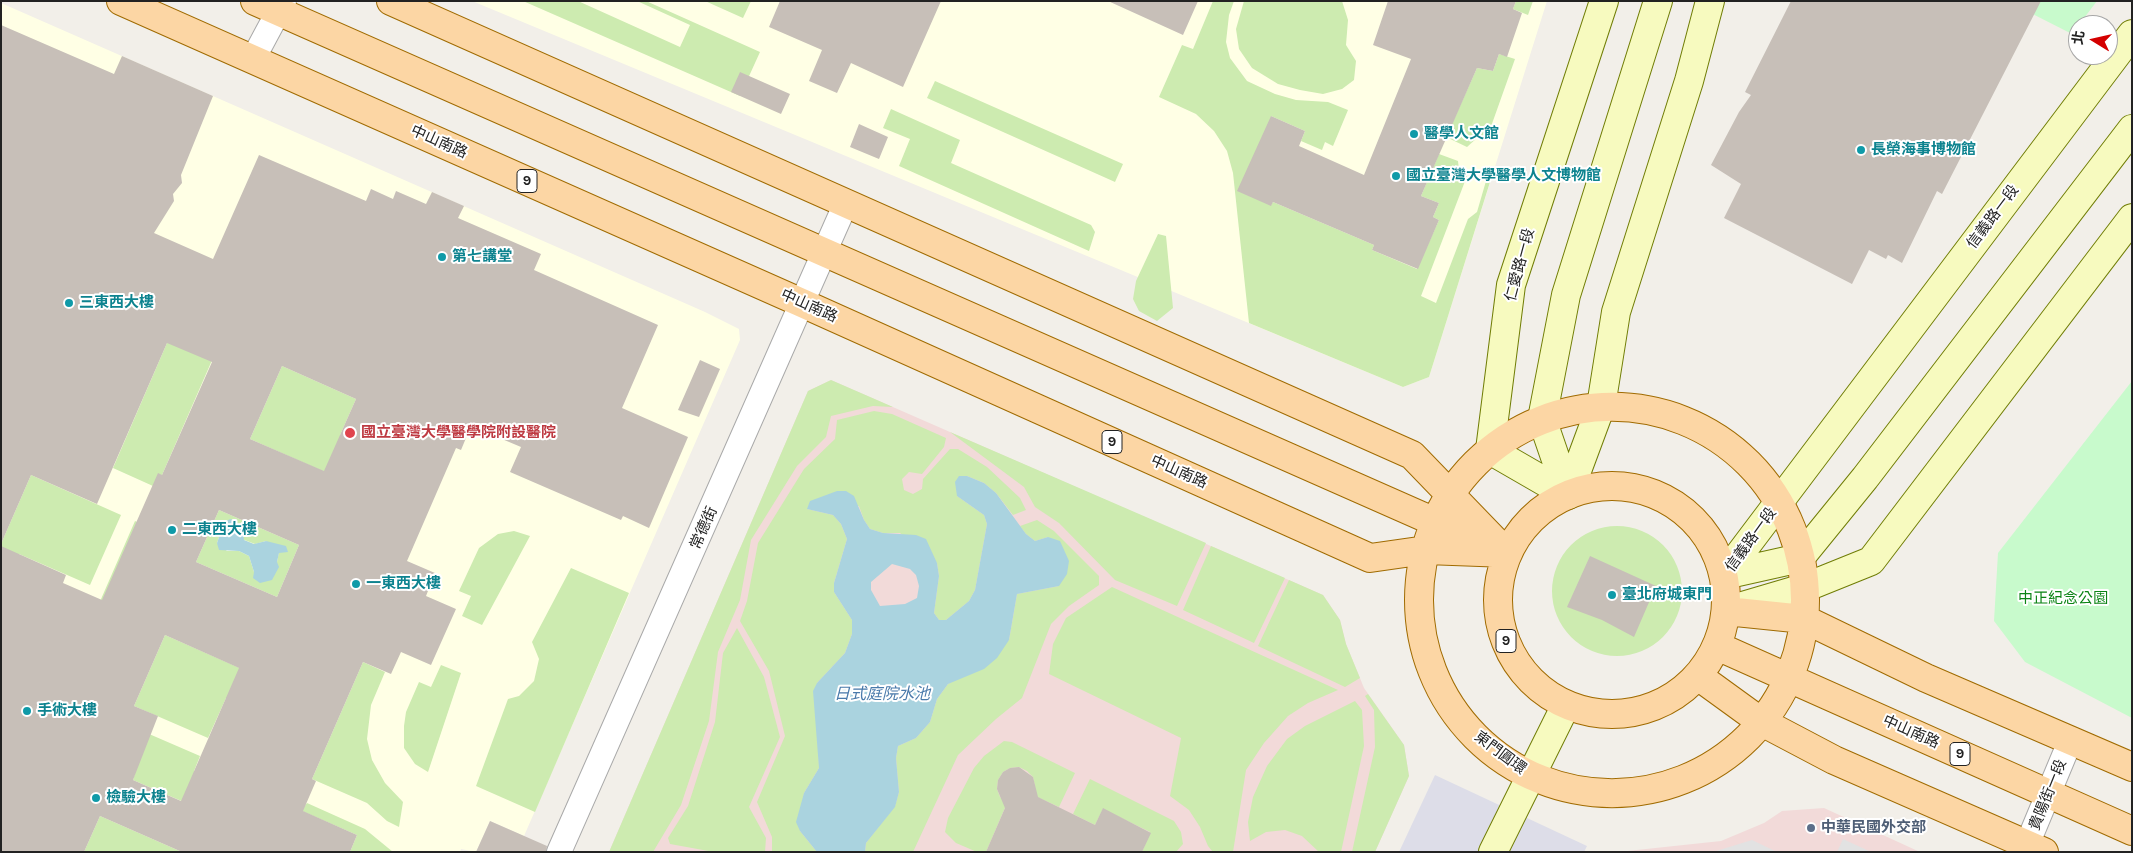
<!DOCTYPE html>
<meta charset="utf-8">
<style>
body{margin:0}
#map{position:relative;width:2133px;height:853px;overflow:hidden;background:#f2efe9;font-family:Karla,"Noto Sans TC",sans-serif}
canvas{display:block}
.frame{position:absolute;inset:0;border:2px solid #222;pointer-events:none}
.north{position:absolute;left:2068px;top:15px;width:50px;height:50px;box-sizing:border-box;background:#fff;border:1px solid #a7a7a7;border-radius:50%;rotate:279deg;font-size:14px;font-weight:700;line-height:20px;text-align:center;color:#222}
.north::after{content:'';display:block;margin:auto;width:18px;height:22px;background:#d40000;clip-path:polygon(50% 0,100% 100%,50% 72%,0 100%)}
</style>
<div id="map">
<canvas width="2133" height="853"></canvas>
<div class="frame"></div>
<div class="north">北</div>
</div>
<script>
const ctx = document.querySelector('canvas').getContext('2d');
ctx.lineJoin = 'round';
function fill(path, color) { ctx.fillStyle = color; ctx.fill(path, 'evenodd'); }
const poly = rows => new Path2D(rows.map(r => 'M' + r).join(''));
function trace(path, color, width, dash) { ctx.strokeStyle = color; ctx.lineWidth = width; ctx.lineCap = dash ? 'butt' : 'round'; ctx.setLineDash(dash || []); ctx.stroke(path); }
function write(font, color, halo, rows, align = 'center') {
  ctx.font = font + ' Karla,"Noto Sans TC",sans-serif'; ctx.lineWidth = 4; ctx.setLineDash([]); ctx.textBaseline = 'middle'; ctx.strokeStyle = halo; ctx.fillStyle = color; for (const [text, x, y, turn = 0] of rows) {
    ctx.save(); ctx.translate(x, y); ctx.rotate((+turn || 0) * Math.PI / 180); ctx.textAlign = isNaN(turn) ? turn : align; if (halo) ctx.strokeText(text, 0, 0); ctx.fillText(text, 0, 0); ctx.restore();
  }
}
fill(poly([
 [831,380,1323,595,1340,620,1346,644,1364,688,1404,745,1409,776,1375,852,609,852,808,391],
 [1824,808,1920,852,1618,852,1721,841,1764,823,1782,811]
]), '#f2dad9');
fill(poly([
 [472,1,1547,1,1429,377,1403,387],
 [1,3,705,312,739,329,740,340,524,836,490,821,476,852,461,849,460,852,1,852]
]), '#ffffe5');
fill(poly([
 [523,1,578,1,680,47,690,25,637,1,646,1,760,52,740,96],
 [705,1,751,1,743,18],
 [1213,1,1234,1,1229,15,1226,42,1230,58,1247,81,1275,94,1296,100,1328,102,1348,110,1333,146,1325,142,1322,150,1301,141,1305,131,1271,116,1271,205,1273,202,1374,245,1372,250,1417,269,1439,220,1433,217,1439,203,1421,196,1439,154,1458,161,1459,170,1467,176,1421,296,1436,303,1468,219,1477,212,1486,181,1490,182,1429,377,1403,387,1249,323,1233,173,1227,151,1214,131,1196,114,1159,97,1182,45,1193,49],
 [1244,1,1342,1,1348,20,1346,45,1356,61,1354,80,1342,89,1323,94,1300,90,1278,84,1252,68,1239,49,1236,29],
 [1516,1,1533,1,1528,15,1513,9],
 [1499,54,1515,59,1488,135,1478,137,1467,147,1446,137,1477,68,1493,71],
 [935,81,1123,164,1115,182,927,98],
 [891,109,960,140,951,163,1091,225,1095,232,1089,251,899,166,910,139,883,128],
 [1158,234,1166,236,1173,308,1157,321,1139,311,1133,299,1136,281],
 [240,296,162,475,153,486,113,468,167,343],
 [282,366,356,399,340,435,352,484,250,439],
 [831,380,893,407,873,406,831,416,826,437,797,466,751,540,740,600,718,652,709,721,681,805,653,852,609,852,808,391],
 [874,411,892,414,946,438,944,447,922,474,909,472,902,479,904,490,913,494,922,489,923,479,950,449,958,449,987,467,1020,498,1026,510,1013,515,996,493,984,483,967,476,957,496,984,515,987,524,975,590,969,601,946,620,939,620,934,613,939,576,937,563,900,533,883,533,870,529,864,520,859,506,807,509,833,515,841,524,847,539,834,583,834,592,852,620,852,634,845,653,817,683,819,768,804,793,800,831,817,852,772,852,772,837,757,802,785,736,769,671,740,621,747,601,758,543,804,469,835,439,837,420],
 [950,432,1206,543,1177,606,1115,580,1059,523,1035,507,1024,487],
 [31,475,121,515,90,585,19,554,1,561,1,544],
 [219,510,299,545,277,597,196,562],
 [221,531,255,544,266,541,279,552,277,562,254,572,249,556,239,551,227,551,217,543],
 [1037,520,1054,531,1099,576,1099,585,1069,606,1051,624,1022,698,996,719,958,755,913,852,865,852,866,843,895,806,899,792,896,758,898,746,916,738,930,722,937,699,948,684,961,677,1009,640,1017,594,1059,586,1048,537,1035,541,1026,534,1020,526],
 [135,521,137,522,131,538,134,540,48,738,108,764,126,724,200,756,194,771,224,784,232,765,281,789,279,796,304,807,307,803,365,829,393,852,350,852,357,835,231,780,224,796,220,794,214,808,196,800,193,806,133,780,135,773,119,767,117,773,42,740,1,834,1,829],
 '1552 591a65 65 0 1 1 130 0a65 65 0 1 1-130 0Z',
 [514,531,530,536,482,625,462,616,471,596,459,591,479,548,498,534],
 [1211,546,1285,578,1254,643,1183,610],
 [571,568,629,593,535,812,476,786,508,699,519,696,534,681,539,659,532,642],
 [1289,580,1323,595,1340,620,1346,644,1360,678,1345,687,1258,646],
 [1112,587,1338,690,1308,703,1288,716,1264,743,1246,770,1233,852,1213,852,1208,846,1200,827,1189,810,1170,796,1181,738,1049,674,1053,644,1066,618],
 [737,628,764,677,780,737,749,807,766,838,765,852,714,852,670,844,668,838,688,806,715,722,723,653],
 [165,635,269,681,256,711,226,698,208,738,134,706],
 [363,662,385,672,371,705,367,739,372,760,385,783,403,802,399,827,387,821,367,803,312,779],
 [441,665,461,673,428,772,415,764,404,748,404,726,406,712,419,682,431,687],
 [1368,694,1404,745,1409,776,1375,852,1352,852,1375,747,1374,710,1365,696],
 [1355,701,1362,710,1364,746,1341,852,1319,852,1302,836,1285,830,1266,832,1250,841,1248,822,1253,797,1267,766,1287,739,1305,726],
 [1004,741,1012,742,1075,773,1059,807,1033,795,1035,786,1033,777,1027,771,1019,767,1010,768,1003,772,998,780,997,789,1000,797,1007,803,986,852,977,852,956,843,945,832,948,818,974,768,984,756],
 [1090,779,1174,821,1181,832,1183,844,1176,852,1142,852,1150,832,1103,809,1095,825,1073,814],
 [100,816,182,852,84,852]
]), '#cdebb0');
fill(poly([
 [2007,1,2097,1,2072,34],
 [2132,381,2132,718,2025,662,1994,621,1998,553]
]), '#c8facc');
fill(poly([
 [1843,839,1871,852,1837,852],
 [1752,840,1777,852,1713,852]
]), '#e2e2e2');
fill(poly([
 [1435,775,1587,846,1584,852,1399,852]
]), '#dddde8');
fill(poly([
 [959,476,967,476,984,483,996,493,1026,534,1035,541,1048,537,1060,541,1069,561,1067,574,1059,586,1017,594,1009,640,997,658,984,669,948,684,937,699,930,722,916,738,898,746,896,758,899,792,895,807,866,843,865,852,817,852,800,831,796,822,804,793,819,768,813,691,817,683,845,653,852,634,852,620,834,592,834,583,847,539,841,524,833,515,807,509,810,501,837,491,846,491,854,496,864,520,870,529,883,533,916,535,926,539,937,563,939,576,934,613,939,620,946,620,969,601,975,590,987,524,984,515,957,496,955,482],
 [892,564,910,569,916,575,919,586,917,598,905,604,880,606,871,590,871,582],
 [231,519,242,526,244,540,254,544,266,541,286,546,288,552,279,553,277,562,279,567,272,580,260,583,253,578,254,572,249,556,239,551,219,550,217,543,221,531,222,522]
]), '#aad3df');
fill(poly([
 [780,1,941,1,903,87,851,63,837,93,809,81,822,50,769,27],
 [1108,1,1198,1,1183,35],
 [1388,1,1516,1,1513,9,1522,13,1507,57,1499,54,1493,71,1477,68,1421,196,1439,203,1433,217,1439,220,1418,269,1372,250,1374,245,1273,202,1271,206,1237,191,1271,116,1305,131,1299,146,1364,175,1411,59,1373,45],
 [1791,1,2041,1,1942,194,1937,191,1902,263,1888,255,1886,259,1869,250,1852,284,1724,218,1741,184,1711,165,1739,112,1751,95,1745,92],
 [1,25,114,74,122,56,213,96,181,175,182,183,173,194,174,201,154,233,213,259,259,155,366,201,371,189,393,199,396,191,426,204,432,192,464,206,458,218,541,254,534,270,658,325,622,408,688,437,649,528,623,516,621,520,510,472,521,447,471,426,461,450,456,448,407,561,435,573,426,596,456,609,431,665,401,652,391,674,363,662,312,779,316,781,303,811,357,835,350,852,182,852,100,816,84,852,1,852,1,546,66,575,63,583,102,600,158,473,162,475,212,362,167,343,97,504,31,475,1,544],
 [282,366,356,399,324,471,250,439],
 [219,510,299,545,277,597,196,562],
 [165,635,239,668,181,801,133,780,158,716,134,706],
 [740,72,790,94,781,114,731,92],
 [859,124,888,137,879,159,850,147],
 [700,360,720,369,699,417,678,410],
 [1590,556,1656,586,1634,637,1602,620,1567,607],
 [1019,767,1033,777,1038,797,1095,825,1103,808,1151,833,1142,852,986,852,1005,808,997,789,998,780,1003,772,1010,768],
 [490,821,547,846,546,852,476,852]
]), '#c7bfb8');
const street = poly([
 [253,59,284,1],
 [559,852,846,203],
 [2024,852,2071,739]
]);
const secondary = poly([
 [1568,495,1490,450,1511,285,1604,1],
 [1568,495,1601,406,1616,312,1689,81,1710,1],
 [1568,495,1542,419,1566,295,1658,1],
 [1724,575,2132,34],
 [1724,575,1800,558,1865,478,2132,129],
 [1726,611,1804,588,1871,561,2132,218],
 [1493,852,1566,705]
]);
const primary = poly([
 [121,1,802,303,1370,558,1426,550,1507,553],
 [255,1,1494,548],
 [391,1,1412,455,1496,542],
 '1419 600a193 193 0 1 1 386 0a193 193 0 1 1-386 0Z',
 '1498 600a114 114 0 1 1 228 0a114 114 0 1 1-228 0Z',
 [1726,611,1804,619,1926,678,2132,767],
 [1717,646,2132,831],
 [1698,676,1760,721,1834,760,2044,852]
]);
trace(street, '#a9a9a9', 26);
trace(secondary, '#707d05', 30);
trace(primary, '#a06b00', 30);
trace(street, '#fff', 24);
trace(secondary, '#f7fabf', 28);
trace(primary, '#fcd6a4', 28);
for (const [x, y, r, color] of [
 [1414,134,5,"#0f9aa8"],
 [1861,150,5,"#0f9aa8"],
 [1396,176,5,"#0f9aa8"],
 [442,257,5,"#0f9aa8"],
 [69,303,5,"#0f9aa8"],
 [350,433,6,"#e0444e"],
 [172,530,5,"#0f9aa8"],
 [356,584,5,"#0f9aa8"],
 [1612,595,5,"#0f9aa8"],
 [27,711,5,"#0f9aa8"],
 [96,798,5,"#0f9aa8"],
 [1811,828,5,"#5c6f8a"]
]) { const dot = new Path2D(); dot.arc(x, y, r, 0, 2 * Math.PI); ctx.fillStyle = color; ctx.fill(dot); trace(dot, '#fff', 2); }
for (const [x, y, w] of [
 [527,181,20],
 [1112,442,20],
 [1506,641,20],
 [1960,754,20]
]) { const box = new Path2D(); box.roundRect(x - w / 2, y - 11.5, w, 23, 4); ctx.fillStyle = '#fff'; ctx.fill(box); trace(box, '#222', 1); }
write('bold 14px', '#222', null, [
 ["9",527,181],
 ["9",1112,442],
 ["9",1506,641],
 ["9",1960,754]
]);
write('bold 15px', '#0d838f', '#fff', [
 ["醫學人文館",1424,134],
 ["長榮海事博物館",1871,150],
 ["國立臺灣大學醫學人文博物館",1406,176],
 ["第七講堂",452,257],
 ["三東西大樓",79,303],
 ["二東西大樓",182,530],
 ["一東西大樓",366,584],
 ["臺北府城東門",1622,595],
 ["手術大樓",37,711],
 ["檢驗大樓",106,798]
], 'left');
write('15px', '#222', '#fff', [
 ["中山南路",439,142,24],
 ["信義路一段",1993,217,-53],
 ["仁愛路一段",1520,265,-75],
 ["中山南路",809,306,24],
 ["中山南路",1179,472,24],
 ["常德街",704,528,-66],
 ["信義路一段",1751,540,-54],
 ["中山南路",1911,732,24],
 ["東門圓環",1500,753,37],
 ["貴陽街一段",2048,795,-68]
]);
write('bold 15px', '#be3a42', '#fff', [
 ["國立臺灣大學醫學院附設醫院",361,433]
], 'left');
write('15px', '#0c8416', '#fff', [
 ["中正紀念公園",2063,599]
]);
write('bold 15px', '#4e5e75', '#fff', [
 ["中華民國外交部",1821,828]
], 'left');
write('italic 16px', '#4a7aab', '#fff', [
 ["日式庭院水池",882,694]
]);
</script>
